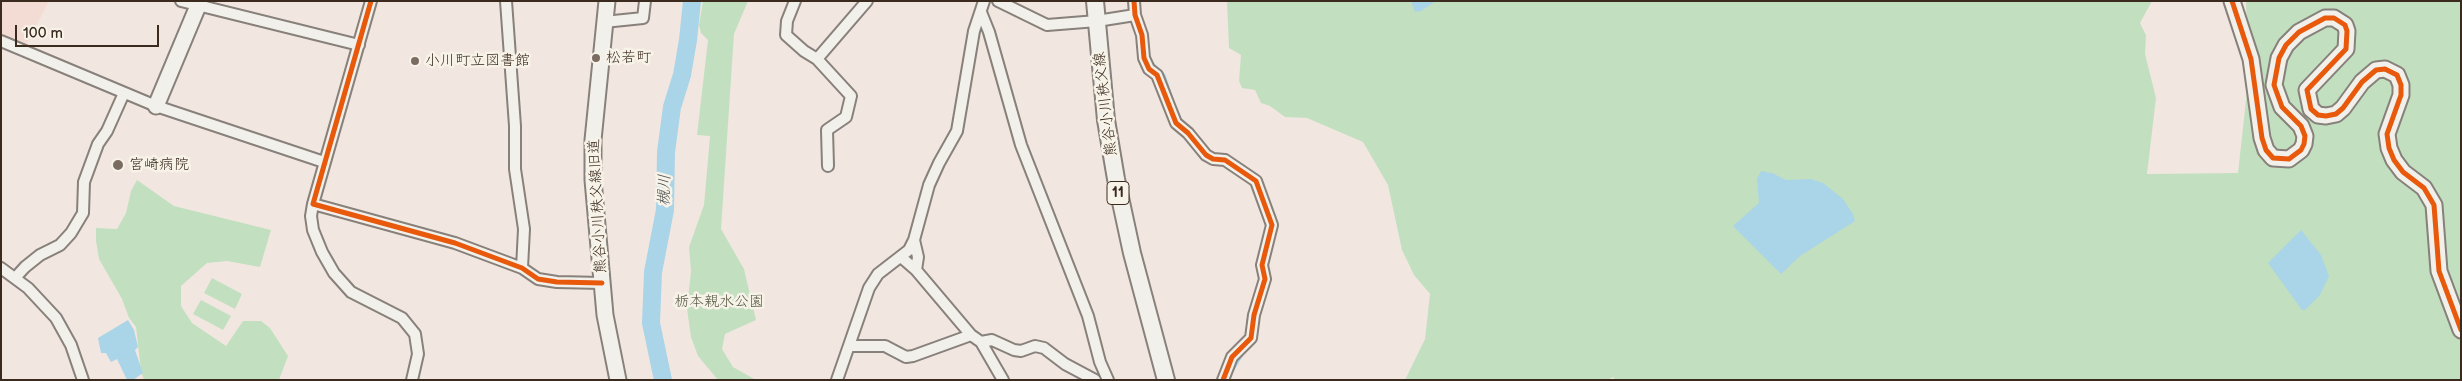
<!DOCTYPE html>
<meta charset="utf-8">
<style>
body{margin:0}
#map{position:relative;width:2462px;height:381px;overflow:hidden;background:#f2e7e0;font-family:"Balsamiq Sans",sans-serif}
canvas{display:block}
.frame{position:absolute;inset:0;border:2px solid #3b2a1e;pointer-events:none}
.scale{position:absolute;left:15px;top:25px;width:144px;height:22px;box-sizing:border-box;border:2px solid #3b2a1e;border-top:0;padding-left:6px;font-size:15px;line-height:18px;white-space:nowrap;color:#3b2a1e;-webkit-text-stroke:4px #f7f3e8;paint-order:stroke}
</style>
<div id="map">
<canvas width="2462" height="381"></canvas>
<div class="frame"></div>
<div class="scale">100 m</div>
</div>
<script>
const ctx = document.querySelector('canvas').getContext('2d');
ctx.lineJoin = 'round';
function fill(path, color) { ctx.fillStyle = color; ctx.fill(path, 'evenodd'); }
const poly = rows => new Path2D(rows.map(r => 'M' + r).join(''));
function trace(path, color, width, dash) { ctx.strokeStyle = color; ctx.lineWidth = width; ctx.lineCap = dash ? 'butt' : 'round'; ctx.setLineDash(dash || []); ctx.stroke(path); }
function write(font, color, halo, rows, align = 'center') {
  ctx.font = font + ' "Balsamiq Sans","Klee One",sans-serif'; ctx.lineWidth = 5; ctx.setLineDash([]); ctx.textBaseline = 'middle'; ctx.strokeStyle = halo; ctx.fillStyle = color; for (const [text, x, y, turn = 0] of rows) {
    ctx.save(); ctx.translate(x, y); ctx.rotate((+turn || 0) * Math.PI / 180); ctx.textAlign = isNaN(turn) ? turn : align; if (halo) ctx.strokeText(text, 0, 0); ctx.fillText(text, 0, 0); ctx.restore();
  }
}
fill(poly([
 [1,1,49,1,26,46,1,36]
]), '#f3dcd3');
fill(poly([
 [703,1,748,1,734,34,721,229,744,269,756,320,725,334,722,349,733,367,756,380,718,380,698,356,691,337,687,309,691,271,689,247,704,205,710,136,697,135,708,40,701,33,699,25],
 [1227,1,2152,1,2140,23,2146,35,2145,54,2156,98,2147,174,2238,173,2248,82,2246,1,2461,1,2461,380,1615,380,1613,377,1608,380,1405,380,1425,339,1430,294,1414,275,1402,250,1388,185,1363,142,1307,118,1285,117,1270,106,1261,103,1255,90,1242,88,1239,81,1241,55,1229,48],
 [137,180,174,206,271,230,260,267,227,261,207,263,181,286,181,306,192,323,226,346,243,321,261,321,270,328,288,356,279,380,144,380,141,371,136,327,129,318,122,299,99,259,96,241,96,228,117,229,126,213,131,191],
 [212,278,242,294,235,309,204,293],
 [201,300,231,316,223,330,193,314]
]), '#c2e0c0');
fill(poly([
 [1411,1,1436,1,1421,11,1415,12],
 [1761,171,1772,173,1786,180,1811,179,1823,183,1843,199,1853,214,1855,221,1800,256,1781,274,1733,226,1759,203,1757,179],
 [2301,230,2321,255,2329,276,2320,295,2305,310,2302,310,2268,263],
 [128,320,134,330,138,347,135,350,143,373,133,380,127,380,117,359,111,362,106,353,101,353,98,338]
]), '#aad4e8');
trace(poly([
 [1148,50,1150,61,1164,75,1172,99],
 [1174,105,1183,124],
 [1265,293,1270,280,1269,275],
 [1231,373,1244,351]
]), '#aad4e8', 3);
trace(poly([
 [663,380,651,323,653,272,665,210,666,152,672,107,682,75,688,40,692,1]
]), '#aad4e8', 18);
const street = poly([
 [181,1,359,45],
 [371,1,313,204,455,243,522,268,538,279,557,282,602,283],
 [506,1,515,126,515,169,524,229,522,268],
 [795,1,787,21,786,35,804,51,817,59,851,96,846,117,827,130,828,166],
 [998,1,1047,25,1097,21,1135,15],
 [1134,1,1135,15,1142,35,1144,58,1149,69,1157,75,1176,123,1188,133,1206,155,1213,159,1225,160,1256,181,1272,225,1262,265,1265,279,1254,315,1251,338,1232,357,1223,380],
 [981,12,989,32,1021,145,1088,316,1100,362,1108,380],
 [604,22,643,18,645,1],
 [1,41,156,106,324,162],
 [817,59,867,1],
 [313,204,311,216,313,230,322,252,334,273,351,292,402,318,415,334,418,354,412,380],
 [914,240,918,257,916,270],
 [901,257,916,270,971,335],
 [1,268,28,288,56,318,71,345,83,380],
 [15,278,25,267,40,255,60,245,71,233,83,213,84,182,98,144,107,131,124,93],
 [981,342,1003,380],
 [850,346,885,346,906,357,913,356,971,335,981,342,992,340,1014,350,1021,351,1035,346,1044,348,1065,364,1095,380],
 [837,380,869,288,878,274,909,250,914,240,929,185,939,163,957,131,974,31,984,1]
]);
const secondary = poly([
 [607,1,593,140,593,180,605,315,618,380],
 [2232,1,2251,59,2262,138,2266,150,2273,158,2289,159,2301,150,2304,144,2305,136,2301,126,2282,107,2274,85,2279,58,2286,45,2299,32,2325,18,2334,18,2345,25,2347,31,2346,49,2307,90,2311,109,2318,115,2326,116,2336,114,2343,108,2362,82,2376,70,2385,69,2397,75,2401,85,2401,95,2387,134,2389,148,2394,160,2403,172,2424,188,2434,205,2439,271,2461,330],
 [156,106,200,1]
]);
const primary = poly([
 [1095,1,1106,120,1116,179,1132,253,1166,380]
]);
trace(street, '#88807a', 14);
trace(secondary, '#88807a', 19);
trace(primary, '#88807a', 20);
trace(street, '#f2f0eb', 10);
trace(secondary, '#f2f0eb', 15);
trace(primary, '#f2f0eb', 16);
trace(poly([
 [371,1,313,204,455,243,522,268,538,279,557,282,602,283],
 [1134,1,1135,15,1142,35,1144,58,1149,69,1157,75,1176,123,1188,133,1206,155,1213,159,1225,160,1256,181,1272,225,1262,265,1265,279,1254,315,1251,338,1232,357,1223,380],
 [2232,1,2251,59,2262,138,2266,150,2273,158,2289,159,2301,150,2304,144,2305,136,2301,126,2282,107,2274,85,2279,58,2286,45,2299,32,2325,18,2334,18,2345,25,2347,31,2346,49,2307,90,2311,109,2318,115,2326,116,2336,114,2343,108,2362,82,2376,70,2385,69,2397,75,2401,85,2401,95,2387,134,2389,148,2394,160,2403,172,2424,188,2434,205,2439,271,2461,330]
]), '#e8590c', 5);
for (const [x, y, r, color] of [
 [596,58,5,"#7b6c62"],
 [415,61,5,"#7b6c62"],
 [118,165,6,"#7b6c62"]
]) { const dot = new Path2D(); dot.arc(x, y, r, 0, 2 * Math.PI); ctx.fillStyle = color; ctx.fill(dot); trace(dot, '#f7f3e8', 2); }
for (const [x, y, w] of [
 [1118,193,22]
]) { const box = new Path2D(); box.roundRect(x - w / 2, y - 11.5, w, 23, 4); ctx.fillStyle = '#f7f3e8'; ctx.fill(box); trace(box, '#3b2a1e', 1); }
write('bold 14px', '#3b2a1e', null, [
 ["11",1118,193]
]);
write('15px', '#3b2a1e', '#f7f3e8', [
 ["松若町",606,58],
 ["小川町立図書館",425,61],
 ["宮崎病院",129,165]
], 'left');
write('15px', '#3b2a1e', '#f7f3e8', [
 ["熊谷小川秩父線",1106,104,-97],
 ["熊谷小川秩父線旧道",598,206,-93]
]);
write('15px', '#535640', '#f7f3e8', [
 ["栃本親水公園",719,302]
]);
write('italic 16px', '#4f5252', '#f7f3e8', [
 ["槻川",665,190,-88]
]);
</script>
